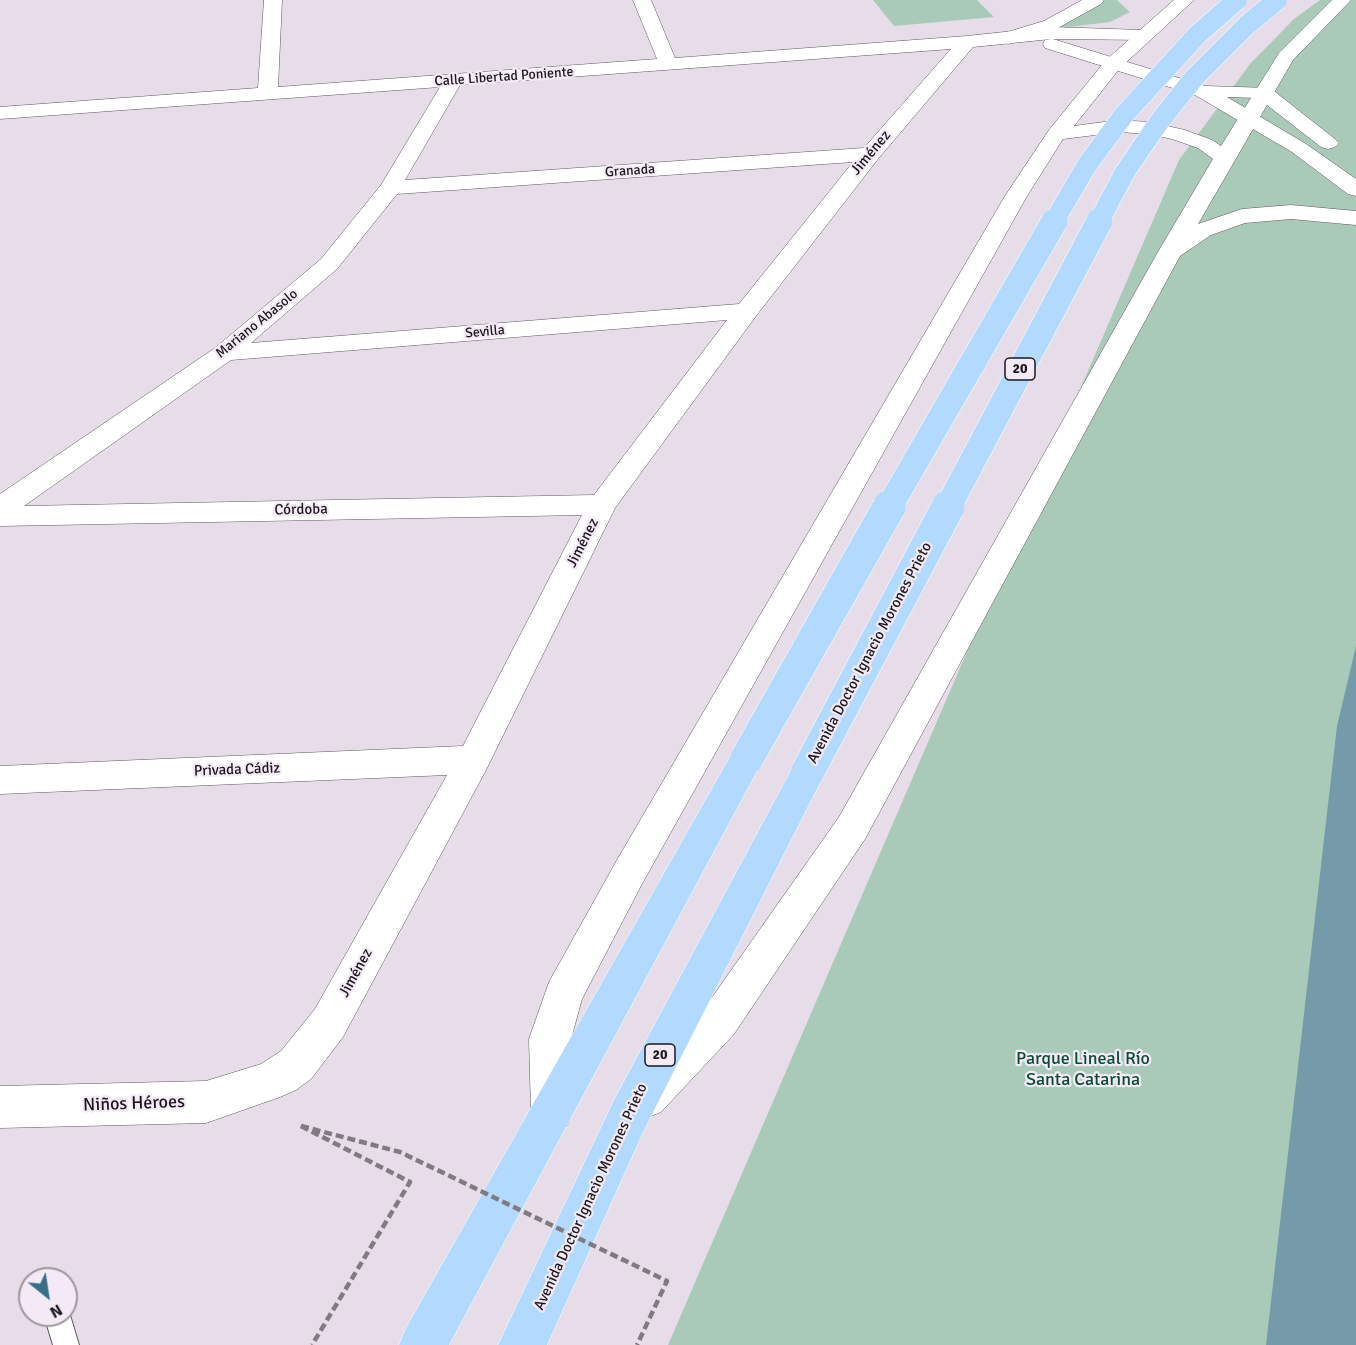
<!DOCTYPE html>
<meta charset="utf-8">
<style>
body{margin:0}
#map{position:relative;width:1356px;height:1345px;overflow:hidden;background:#e6dde8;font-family:Signika,sans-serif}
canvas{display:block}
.north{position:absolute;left:18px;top:1267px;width:60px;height:60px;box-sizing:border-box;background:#f3eaf5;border:2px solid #9d969e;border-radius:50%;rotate:150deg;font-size:16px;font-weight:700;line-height:24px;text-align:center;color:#1b181c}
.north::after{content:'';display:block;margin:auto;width:21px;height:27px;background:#376e88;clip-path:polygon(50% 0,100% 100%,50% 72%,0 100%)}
</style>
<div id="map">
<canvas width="1356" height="1345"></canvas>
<div class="north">N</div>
</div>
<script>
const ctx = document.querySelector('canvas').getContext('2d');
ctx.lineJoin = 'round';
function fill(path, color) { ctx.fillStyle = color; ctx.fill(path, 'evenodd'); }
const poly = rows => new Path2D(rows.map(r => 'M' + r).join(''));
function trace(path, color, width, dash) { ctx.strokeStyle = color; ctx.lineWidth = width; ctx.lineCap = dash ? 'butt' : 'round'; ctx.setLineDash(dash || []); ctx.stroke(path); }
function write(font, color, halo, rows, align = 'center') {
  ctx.font = font + ' Signika,sans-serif'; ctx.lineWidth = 4.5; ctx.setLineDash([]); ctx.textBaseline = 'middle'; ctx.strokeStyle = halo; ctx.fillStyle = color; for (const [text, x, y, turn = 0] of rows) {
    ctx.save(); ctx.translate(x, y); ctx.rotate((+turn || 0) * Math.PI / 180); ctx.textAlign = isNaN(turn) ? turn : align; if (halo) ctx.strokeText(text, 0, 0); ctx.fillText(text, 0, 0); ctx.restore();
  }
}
fill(poly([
 [873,0,977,0,994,17,894,26],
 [1102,0,1117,0,1130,12,1110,22,1059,28],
 [1320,0,1356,0,1356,1345,668,1345,1179,160,1250,64,1294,19]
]), '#aacab9');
fill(poly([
 [1356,646,1356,1345,1266,1345,1337,726]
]), '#759baa');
const lane = poly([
 [66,1306,70,1315,79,1345,53,1345,44,1315,66,1315,66,1306]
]);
const street = poly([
 [264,0,282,0,278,87,657,59,633,0,651,0,675,58,967,36,1051,27,1143,30,1150,32,1152,36,1150,40,1053,39,1205,86,1270,88,1335,139,1339,143,1335,147,1328,149,1321,147,1258,98,1227,97,1306,144,1356,179,1356,196,1348,194,1292,152,1195,95,1045,48,1043,44,1045,40,1051,39,973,47,878,159,756,316,615,508,486,770,343,1037,311,1079,296,1090,280,1097,206,1123,0,1128,0,1086,206,1081,261,1064,281,1051,315,1009,447,775,0,794,0,766,463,746,582,515,0,526,0,494,215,348,321,259,381,185,440,87,0,119,0,107,258,88,264,0],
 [951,49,864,148,405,180,460,85,951,49],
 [853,162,739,304,251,343,337,269,397,194,853,162],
 [727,320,594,495,24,506,231,360,727,320]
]);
const secondary = poly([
 [1082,0,1104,0,1101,4,1056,29,1008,44,1001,42,999,38,1001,34,1044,21,1082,0],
 [1174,0,1194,0,1120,68,1074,126,1119,120,1149,122,1185,130,1212,140,1221,146,1279,53,1332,0,1351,0,1293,60,1198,224,1242,209,1291,205,1356,211,1356,225,1291,219,1245,223,1211,235,1180,256,865,839,734,1034,661,1112,646,1118,631,1112,625,1097,631,1082,706,1006,839,817,1158,252,1213,159,1198,148,1172,139,1149,134,1119,132,1063,139,1027,196,643,882,582,999,571,1039,573,1111,567,1126,552,1132,537,1126,531,1111,529,1039,549,982,617,860,1005,196,1049,130,1106,60,1174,0]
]);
const primary = poly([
 [747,744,759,748,764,758,449,1345,399,1345,406,1328,735,748,747,744],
 [808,757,820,761,826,771,644,1130,547,1345,498,1345,614,1100,796,761,808,757]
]);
trace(lane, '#5e5660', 2);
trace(street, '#5e5660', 1);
trace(secondary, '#5e5660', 1);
trace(primary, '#fff', 1);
trace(poly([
 [301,1126,410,1182,312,1345]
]), '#807a81', 4.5, [8, 4]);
fill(lane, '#fff');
fill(street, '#fff');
fill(secondary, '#fff');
fill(primary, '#b2d9fe');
const primaryBridgeFar2 = poly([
 [1053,223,1087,165,1123,116,1198,34,1237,0],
 [1098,223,1125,172,1159,122,1194,78,1247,25,1277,0]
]);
const primaryBridgeFar1 = poly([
 [888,509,1054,222],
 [947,509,1099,222]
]);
const primaryBridge = poly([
 [747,758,889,507],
 [808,771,948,507]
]);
trace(primaryBridgeFar2, '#fff', 21, []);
trace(primaryBridgeFar1, '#fff', 27, []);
trace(primaryBridge, '#fff', 34, []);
trace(poly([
 [301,1126,400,1152,667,1281,637,1345]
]), '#807a81', 4.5, [8, 4]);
trace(primaryBridgeFar2, '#b2d9fe', 20);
trace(primaryBridgeFar1, '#b2d9fe', 26);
trace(primaryBridge, '#b2d9fe', 33);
write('14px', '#1b181c', '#f3eaf5', [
 ["Calle Libertad Poniente",504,77,-4],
 ["Granada",630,171,-4],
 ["Mariano Abasolo",257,324,-39],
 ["Sevilla",485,332,-5]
]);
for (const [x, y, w] of [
 [1020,369,30],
 [660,1055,30]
]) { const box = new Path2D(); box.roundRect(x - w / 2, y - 11, w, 22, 4.5); ctx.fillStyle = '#f3eaf5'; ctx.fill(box); trace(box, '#1b181c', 1.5); }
write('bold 14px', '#1b181c', null, [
 ["20",1020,369],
 ["20",660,1055]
]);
write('15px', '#1b181c', '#f3eaf5', [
 ["Jiménez",871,153,-50],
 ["Córdoba",301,510,-1],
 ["Jiménez",583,543,-63],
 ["Avenida Doctor Ignacio Morones Prieto",870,653,-62],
 ["Privada Cádiz",237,770,-2],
 ["Jiménez",356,973,-61],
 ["Avenida Doctor Ignacio Morones Prieto",591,1197,-65]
]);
write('18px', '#074c33', '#f3eaf5', [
 ["Parque Lineal Río",1083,1059],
 ["Santa Catarina",1083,1080]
]);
write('18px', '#1b181c', '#f3eaf5', [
 ["Niños Héroes",134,1104,-2]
]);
</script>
